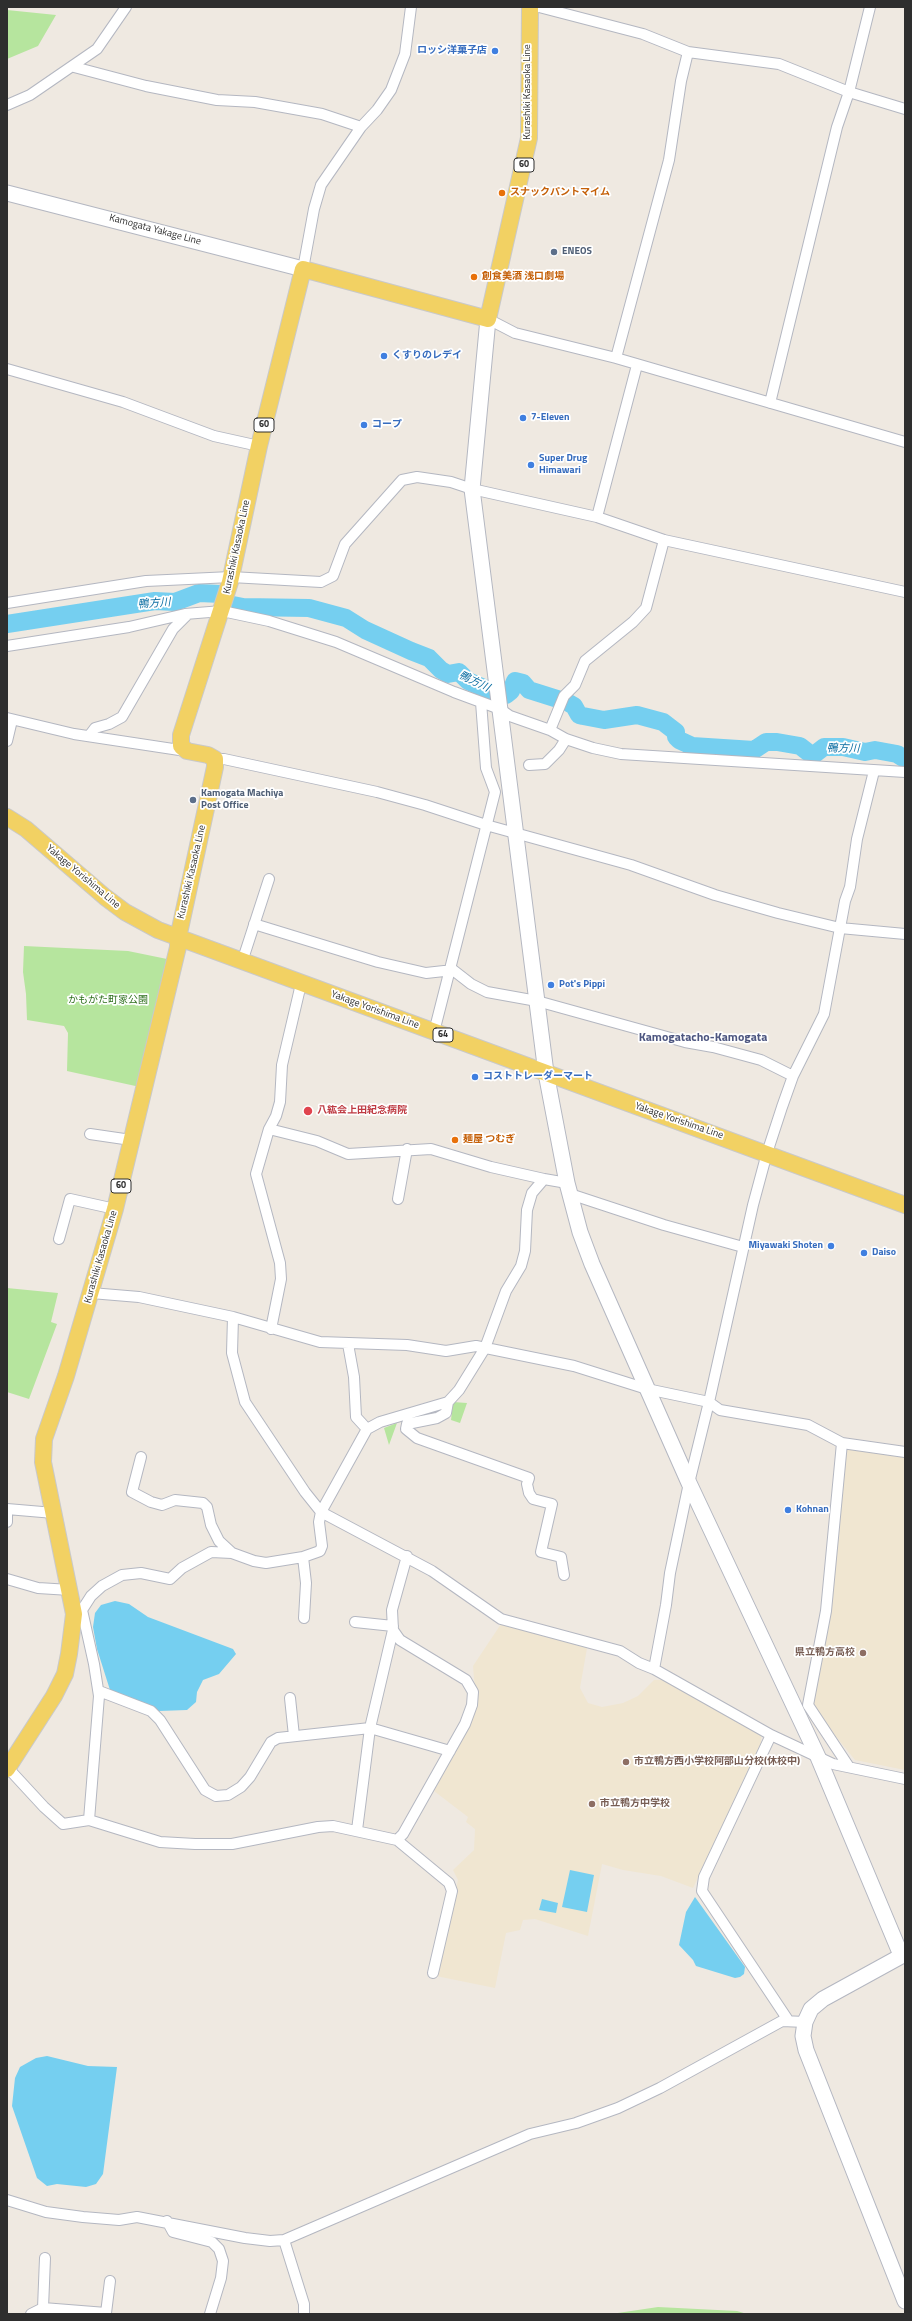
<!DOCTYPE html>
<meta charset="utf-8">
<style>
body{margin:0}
#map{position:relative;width:912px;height:2321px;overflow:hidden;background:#efe9e1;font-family:"Titillium Web",sans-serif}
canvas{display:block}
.frame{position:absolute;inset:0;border:8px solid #2e2e2e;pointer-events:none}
</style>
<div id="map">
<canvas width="912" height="2321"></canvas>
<div class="frame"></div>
</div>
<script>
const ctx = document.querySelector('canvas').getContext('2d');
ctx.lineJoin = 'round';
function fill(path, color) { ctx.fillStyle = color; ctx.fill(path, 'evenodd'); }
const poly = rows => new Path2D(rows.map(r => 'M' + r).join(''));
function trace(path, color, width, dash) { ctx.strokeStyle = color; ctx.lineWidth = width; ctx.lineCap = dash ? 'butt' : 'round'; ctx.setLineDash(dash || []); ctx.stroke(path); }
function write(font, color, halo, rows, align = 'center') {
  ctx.font = font + ' "Titillium Web","Noto Sans JP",sans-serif'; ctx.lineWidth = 3.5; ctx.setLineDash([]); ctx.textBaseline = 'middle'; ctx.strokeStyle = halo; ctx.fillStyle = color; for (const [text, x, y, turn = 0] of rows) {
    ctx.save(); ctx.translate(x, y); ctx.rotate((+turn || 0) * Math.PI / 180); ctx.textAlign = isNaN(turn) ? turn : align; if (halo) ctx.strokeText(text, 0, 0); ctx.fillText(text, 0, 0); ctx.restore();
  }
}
fill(poly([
 [850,1448,905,1456,905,1770,855,1760,811,1706,843,1453],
 [501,1624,586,1644,587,1648,580,1688,588,1703,602,1707,623,1703,638,1696,654,1680,663,1680,757,1732,761,1736,761,1743,693,1888,661,1876,623,1870,602,1864,588,1936,535,1919,523,1920,520,1930,506,1933,495,1988,436,1976,458,1880,453,1870,474,1850,475,1829,466,1822,468,1817,434,1791,455,1753,475,1691,473,1666]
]), '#f0e6d1');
fill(poly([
 [7,10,56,15,38,46,7,59],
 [24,946,128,951,167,959,140,1087,67,1071,68,1033,64,1026,27,1020,26,994,23,972],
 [7,1288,58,1293,51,1322,57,1324,29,1399,7,1392],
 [453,1402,467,1403,460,1423,451,1420],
 [397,1423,389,1445,384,1428],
 [658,2307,737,2311,747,2314,611,2314]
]), '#b6e59e');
fill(poly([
 [115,1601,129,1604,148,1617,233,1649,236,1654,219,1674,203,1680,197,1692,196,1702,187,1710,159,1711,110,1690,97,1649,93,1627,95,1613,101,1605],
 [570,1870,594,1875,587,1912,562,1907],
 [695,1897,745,1967,744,1974,740,1977,735,1978,696,1966,693,1960,679,1945,686,1912],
 [542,1899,558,1903,556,1913,539,1910],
 [47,2056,88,2066,117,2067,103,2174,96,2184,86,2187,57,2184,47,2186,37,2178,12,2106,15,2078,20,2067,36,2058]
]), '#75cff0');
trace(poly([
 [7,624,155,601,175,602,199,593,221,594,228,604,243,607,309,608,346,618,365,630,411,651,429,658,441,670,448,674,459,672,468,681,486,689,506,695,511,691,515,681,523,683,529,690,567,702,574,706,579,715,583,716,604,720,637,715,663,722,676,732,676,737,679,740,692,746,754,750,766,742,777,742,800,746,809,753,815,754,824,747,843,747,865,752,875,750,897,754,905,759]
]), '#75cff0', 18);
const street = poly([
 [539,7,643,34,688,52,779,64,849,92,905,109],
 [74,67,146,86,217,100,255,102,322,114,361,127],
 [7,105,30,95,97,49,126,7],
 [303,269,314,209,321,185,361,127,377,110,391,90,405,54,411,7],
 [488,319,515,333,616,358,905,442],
 [616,358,669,160,681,81,688,52],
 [7,369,123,402,214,436,259,446],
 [770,403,837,127,849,92,870,7],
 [597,517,637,365],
 [7,603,146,581,231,577,321,582,333,576,345,544,402,480,417,477,451,482,472,489,597,517,664,540,905,592],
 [7,646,129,627,185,614,222,611,269,621,336,642,454,692,500,709,510,716,550,730,566,739,593,748,621,754,905,772],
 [7,718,74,734,186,751],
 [550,730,564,696,575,685,585,661,633,622,646,608,664,540],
 [89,736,95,728,109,724,122,717,173,629,188,614],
 [7,741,12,720],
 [215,759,224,759,377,792,425,805,486,825,631,865,715,895,778,913,840,928,905,934],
 [529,765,545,764,559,750,566,739],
 [254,924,378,962,426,973,453,970,471,984,487,992,537,1001,685,1042,713,1047,761,1060,793,1076],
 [242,962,269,879],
 [434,1032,495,792,486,768,481,702],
 [269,1129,317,1141,348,1154,431,1149,491,1167,544,1179],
 [90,1134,131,1140],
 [570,1194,664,1225,743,1247],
 [398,1199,407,1149],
 [59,1239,70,1199,115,1209],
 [91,1293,139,1297,233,1317,320,1342,407,1345,446,1351,476,1346,574,1366,647,1389,709,1402,720,1410,808,1425,842,1443,905,1452],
 [233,1317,232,1353,245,1402,305,1492,321,1512,432,1571,501,1619,620,1651,639,1663,654,1669,771,1735,833,1764,905,1779],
 [271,1329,281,1279,280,1263,256,1174,269,1129,276,1116,280,1102,282,1065,301,984],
 [348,1344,354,1377,356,1417,367,1429],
 [448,1402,446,1413,437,1418,407,1424,406,1429,417,1438,529,1478,527,1484,529,1493,533,1499,552,1504,541,1552,561,1557,564,1575],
 [842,1443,826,1611,808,1705,849,1767],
 [141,1457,132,1492,151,1502,162,1505,175,1500,203,1503,207,1507,211,1525,219,1541,232,1553],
 [7,1509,54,1513],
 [7,1515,7,1522],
 [303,1557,306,1583,304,1618],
 [7,1579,38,1588,70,1590],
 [82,1610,94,1664,99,1696,89,1820],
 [74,1614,82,1610,91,1596,102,1586,122,1575,141,1573,170,1579,182,1568,211,1552,232,1553,254,1561,266,1563,303,1557,320,1551,322,1546,319,1522,321,1512,367,1429,380,1422,448,1402,459,1390,485,1348,506,1291,521,1266,525,1251,527,1210,532,1193,544,1179,567,1183],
 [355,1622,393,1626],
 [654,1669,666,1605,670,1573,689,1483,709,1402,753,1205,767,1153,782,1107,793,1076,824,1014,845,901,850,887,857,839,874,771],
 [99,1691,151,1711,160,1720,205,1790,216,1796,228,1795,241,1787,250,1777,271,1742,278,1738,370,1728,450,1751],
 [290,1698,294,1736],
 [771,1735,704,1877,702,1891,788,2020],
 [8,1768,44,1807,63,1824,89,1820,160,1842,195,1844,232,1844,318,1827,333,1826,397,1840,403,1834,465,1724,472,1705,473,1692,466,1680,400,1640,393,1630,392,1610,407,1556],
 [357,1830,370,1728,393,1630],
 [397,1840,449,1883,452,1891,433,1973],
 [7,2200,46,2212,83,2217,119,2220,137,2217,245,2238,270,2241,284,2240,530,2134,576,2123,618,2108,660,2088,782,2021,805,2022],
 [167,2221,173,2232,212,2242,219,2249,223,2261,221,2278,210,2314],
 [284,2240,304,2304,304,2314],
 [43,2308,45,2258],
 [31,2314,43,2308,106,2313,110,2281]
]);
const secondary = poly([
 [7,193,303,269],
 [488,319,472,489,546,1073,567,1183,580,1232,592,1264,689,1483,818,1757,901,1955],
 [905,1954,823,1999,811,2009,805,2022,803,2036,806,2050,905,2301]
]);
const primary = poly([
 [7,817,26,829,105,897,125,912,158,930,905,1205],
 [7,1769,54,1696,65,1674,69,1654,74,1614,43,1462,44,1439,66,1376,115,1209,178,947,178,938,215,767,215,759,208,755,187,751,181,746,181,735,230,582,259,446,303,269,488,319,529,138,530,7]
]);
trace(street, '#b4b7c1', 12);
trace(secondary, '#b4b7c1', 17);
trace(primary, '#c9c9c9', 18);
trace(street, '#fff', 10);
trace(secondary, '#fff', 15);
trace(primary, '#f2d163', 16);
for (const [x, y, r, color] of [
 [495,51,4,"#3f7fe0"],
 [502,193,4,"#e8710a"],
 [554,252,4,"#5c6f8a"],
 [474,277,4,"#e8710a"],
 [384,356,4,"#3f7fe0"],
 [523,418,4,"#3f7fe0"],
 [364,425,4,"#3f7fe0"],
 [531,465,4,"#3f7fe0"],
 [193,800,4,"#5c6f8a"],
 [551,985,4,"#3f7fe0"],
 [475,1077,4,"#3f7fe0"],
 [308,1111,5,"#e0444e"],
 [455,1140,4,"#e8710a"],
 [831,1246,4,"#3f7fe0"],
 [864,1253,4,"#3f7fe0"],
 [788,1510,4,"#3f7fe0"],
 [863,1653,4,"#8d6e63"],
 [626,1762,4,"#8d6e63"],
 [592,1804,4,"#8d6e63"]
]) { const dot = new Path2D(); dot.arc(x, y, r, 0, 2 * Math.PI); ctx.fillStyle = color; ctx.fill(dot); trace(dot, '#fff', 1.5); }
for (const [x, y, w] of [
 [524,165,20],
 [264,425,20],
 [443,1035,20],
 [121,1186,20]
]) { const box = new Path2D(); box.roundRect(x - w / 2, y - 7, w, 14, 3); ctx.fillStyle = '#fff'; ctx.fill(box); trace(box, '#2e2e2e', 1); }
write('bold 9px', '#2e2e2e', null, [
 ["60",524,165],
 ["60",264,425],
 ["64",443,1035],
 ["60",121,1186]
]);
write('bold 10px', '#366cbe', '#fff', [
 ["ロッシ洋菓子店",487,51,"right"],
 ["くすりのレデイ",392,356],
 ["7-Eleven",531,418],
 ["コープ",372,425],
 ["Super Drug",539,459],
 ["Himawari",539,471],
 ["Pot's Pippi",559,985],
 ["コストトレーダーマート",483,1077],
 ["Miyawaki Shoten",823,1246,"right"],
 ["Daiso",872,1253],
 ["Kohnan",796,1510]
], 'left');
write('10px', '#2e2e2e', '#fff', [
 ["Kurashiki Kasaoka Line",528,92,-90],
 ["Kamogata Yakage Line",155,230,15],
 ["Kurashiki Kasaoka Line",237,547,-78],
 ["Kurashiki Kasaoka Line",192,872,-77],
 ["Yakage Yorishima Line",83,877,40],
 ["Yakage Yorishima Line",375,1010,20],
 ["Yakage Yorishima Line",679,1121,19],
 ["Kurashiki Kasaoka Line",101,1257,-74]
]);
write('bold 10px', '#c56008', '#fff', [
 ["スナックパントマイム",510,193],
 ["創食美酒 浅口劇場",482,277],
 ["麺屋 つむぎ",463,1140]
], 'left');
write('bold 10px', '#4e5e75', '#fff', [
 ["ENEOS",562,252],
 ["Kamogata Machiya",201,794],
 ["Post Office",201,806]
], 'left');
write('10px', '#2c6e1b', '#fff', [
 ["かもがた町家公園",108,1001]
]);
write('bold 10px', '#be3a42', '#fff', [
 ["八紘会上田紀念病院",317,1111]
], 'left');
write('bold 10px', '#785e54', '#fff', [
 ["県立鴨方高校",855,1653,"right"],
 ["市立鴨方西小学校阿部山分校(休校中)",634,1762],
 ["市立鴨方中学校",600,1804]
], 'left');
write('italic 11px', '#0d6fa3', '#fff', [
 ["鴨方川",154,604,-4],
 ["鴨方川",474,682,26],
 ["鴨方川",843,749,1]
]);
write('bold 12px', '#4d5680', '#fff', [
 ["Kamogatacho-Kamogata",703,1038]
]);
</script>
